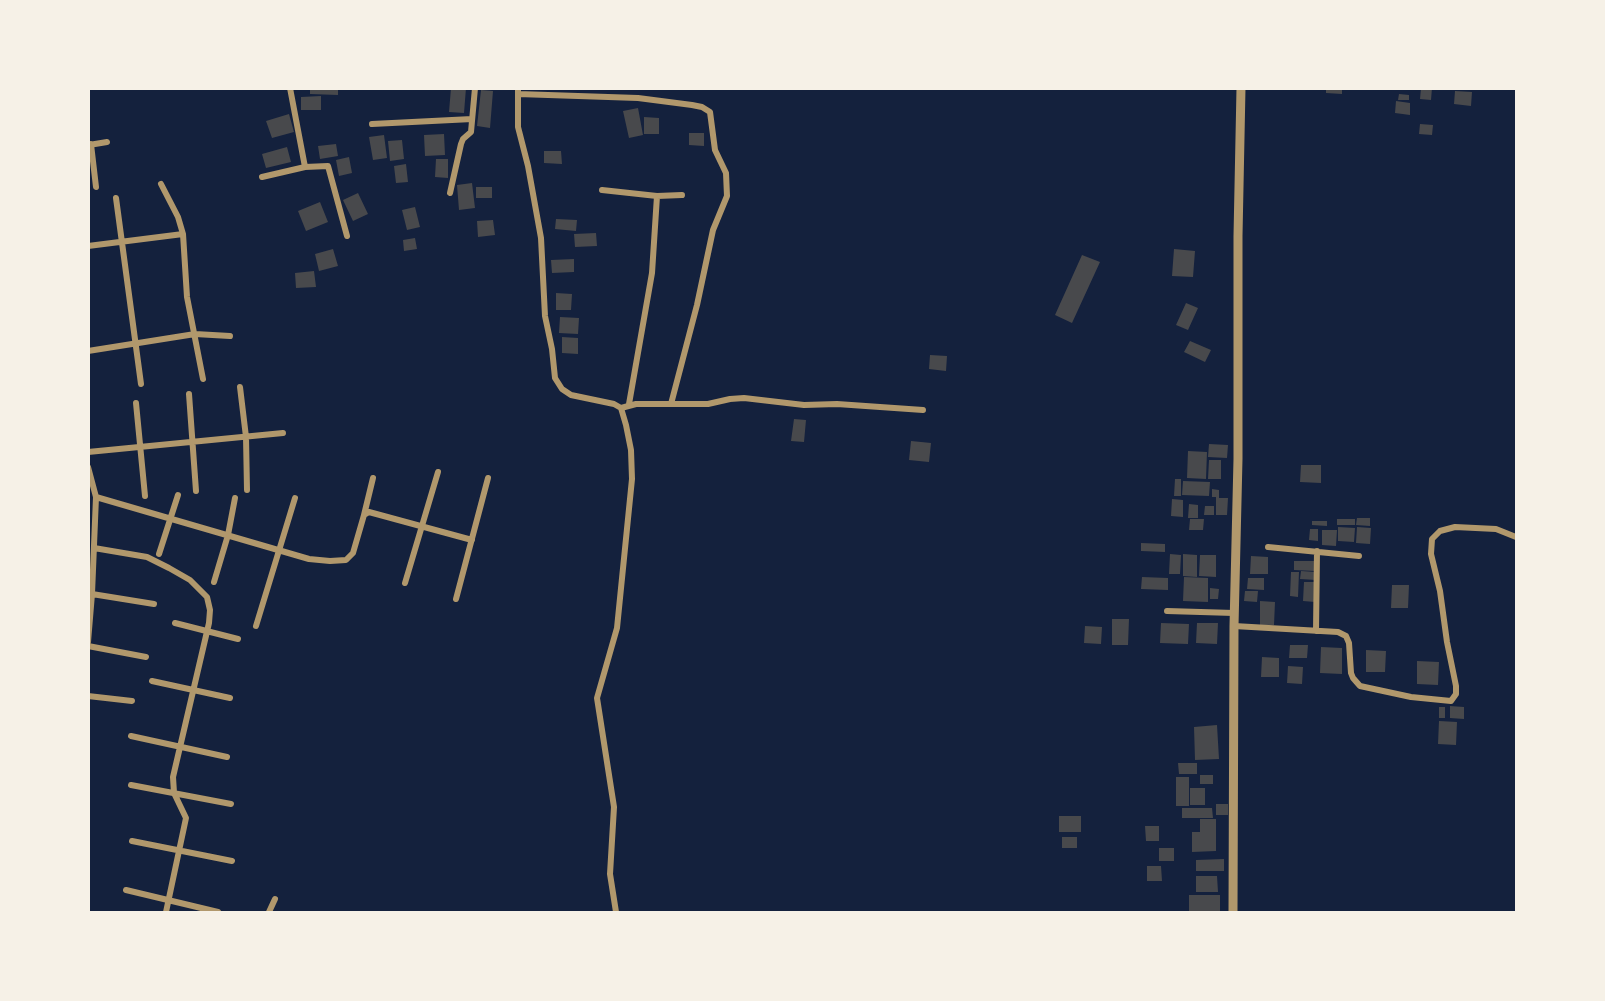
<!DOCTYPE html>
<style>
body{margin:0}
#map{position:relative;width:1605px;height:1001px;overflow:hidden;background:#14213d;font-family:Mulish,sans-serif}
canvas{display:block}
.frame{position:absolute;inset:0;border:90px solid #f6f1e7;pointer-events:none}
</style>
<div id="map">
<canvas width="1605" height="1001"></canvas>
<div class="frame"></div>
</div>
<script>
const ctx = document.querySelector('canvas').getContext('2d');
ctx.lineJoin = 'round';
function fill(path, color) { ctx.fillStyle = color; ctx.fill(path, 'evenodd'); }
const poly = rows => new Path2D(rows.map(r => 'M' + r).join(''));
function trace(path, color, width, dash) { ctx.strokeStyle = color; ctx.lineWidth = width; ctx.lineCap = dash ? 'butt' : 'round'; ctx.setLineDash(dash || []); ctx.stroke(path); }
fill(poly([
 [310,88,338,88,338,95,310,94],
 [451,88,466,88,464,113,449,112],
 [1326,88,1342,88,1342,94,1326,93],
 [1421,88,1432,88,1431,100,1420,99],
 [481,90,493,91,490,128,477,126],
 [1455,91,1472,92,1471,106,1454,104],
 [1399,94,1409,95,1409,100,1398,100],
 [321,96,321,110,301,110,301,97],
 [1396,101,1410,103,1410,115,1395,113],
 [638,108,643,135,629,138,623,111],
 [289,114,294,132,272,138,266,121],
 [644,117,659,118,659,134,644,134],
 [1420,124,1433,125,1432,135,1419,134],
 [689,133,704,133,704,146,689,145],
 [444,134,445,155,425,156,424,135],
 [384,135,387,158,373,160,369,137],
 [402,140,404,159,390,161,388,141],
 [336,144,338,156,320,159,318,146],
 [287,147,291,162,266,168,262,154],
 [544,151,561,151,562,164,544,163],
 [349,157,352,173,339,176,336,160],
 [436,159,448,159,448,178,435,177],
 [406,164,408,182,396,183,394,166],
 [472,183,475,208,459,210,457,185],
 [476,187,492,187,492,198,476,198],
 [358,193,368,214,353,221,343,200],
 [320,202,328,222,306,231,298,211],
 [415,207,420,227,407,230,402,210],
 [556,219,577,220,576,231,555,229],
 [493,220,495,235,478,237,477,221],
 [596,233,597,246,575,247,574,234],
 [415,238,417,249,404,251,403,240],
 [333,249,338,266,319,271,315,254],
 [1174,249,1195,251,1193,277,1172,276],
 [1082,255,1100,262,1072,323,1055,315],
 [574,259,574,272,552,273,551,260],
 [314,271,316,287,296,288,295,273],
 [556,293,572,294,571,310,556,310],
 [1186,303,1198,308,1188,330,1176,325],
 [560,317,579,318,578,334,559,333],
 [562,337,578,338,578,354,562,353],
 [1190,341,1211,350,1205,362,1184,352],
 [930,355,947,356,946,371,929,369],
 [794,419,806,420,804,442,791,441],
 [911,441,931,443,929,462,909,460],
 [1209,444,1228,445,1227,458,1208,457],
 [1188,451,1207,452,1206,479,1187,478],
 [1209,460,1221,460,1221,479,1208,479],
 [1301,465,1321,465,1321,483,1300,482],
 [1175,479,1181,479,1181,496,1174,496],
 [1183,481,1210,482,1209,496,1182,495],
 [1212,489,1219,490,1219,498,1228,498,1227,515,1216,515,1216,497,1212,497],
 [1172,499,1183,500,1183,517,1171,516],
 [1189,504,1198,505,1198,518,1188,518],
 [1205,506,1214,506,1214,515,1204,515],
 [1357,518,1370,518,1370,526,1356,525],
 [1190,519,1204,519,1203,530,1189,530],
 [1337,519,1355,519,1355,525,1337,525],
 [1312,521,1327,521,1327,526,1312,525],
 [1338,527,1355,528,1354,542,1338,541],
 [1357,527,1371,528,1370,544,1356,543],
 [1310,529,1318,529,1318,541,1309,540],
 [1322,530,1337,530,1336,546,1322,545],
 [1141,543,1165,544,1165,552,1141,551],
 [1170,554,1181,555,1180,574,1169,574],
 [1183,554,1197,555,1197,577,1183,576],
 [1200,555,1216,555,1216,577,1199,576],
 [1251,556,1268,557,1268,574,1250,574],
 [1294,561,1315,561,1315,571,1294,570],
 [1301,571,1316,572,1316,580,1300,579],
 [1291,572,1299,572,1298,597,1290,596],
 [1142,577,1168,578,1168,590,1141,589],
 [1184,577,1208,578,1208,602,1183,601],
 [1248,578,1264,578,1264,590,1247,589],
 [1304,582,1316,582,1315,602,1303,601],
 [1392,585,1409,585,1408,608,1391,608],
 [1210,588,1219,589,1218,599,1210,599],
 [1245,591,1258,591,1257,602,1244,601],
 [1260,601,1275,602,1274,625,1260,625],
 [1112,619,1129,619,1128,645,1112,645],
 [1161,623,1189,624,1188,644,1160,643],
 [1197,623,1218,623,1217,644,1196,643],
 [1085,626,1102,627,1101,644,1084,643],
 [1290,645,1308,645,1307,658,1289,658],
 [1321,647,1342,648,1342,674,1320,673],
 [1366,650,1386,651,1385,672,1366,672],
 [1262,657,1279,658,1279,677,1261,677],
 [1417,661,1439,662,1438,685,1417,684],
 [1288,666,1303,667,1302,684,1287,683],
 [1450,706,1464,707,1464,719,1450,718],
 [1439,707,1445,707,1445,718,1439,718],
 [1439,721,1457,722,1456,745,1438,744],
 [1217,725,1219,759,1195,760,1194,727],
 [1178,763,1197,763,1197,774,1179,774],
 [1200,775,1213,775,1213,784,1200,784],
 [1176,777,1189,777,1189,806,1176,806],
 [1190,788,1205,788,1205,805,1190,805],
 [1216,804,1228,804,1228,815,1216,815],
 [1182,808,1212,808,1213,818,1182,818],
 [1059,816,1081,816,1081,832,1059,832],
 [1200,819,1216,819,1216,851,1192,852,1192,832,1200,832],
 [1145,826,1159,826,1159,841,1146,841],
 [1062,837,1077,837,1077,848,1062,848],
 [1159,848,1174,848,1174,861,1159,861],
 [1224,859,1224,871,1196,871,1196,860],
 [1147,866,1161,866,1162,881,1147,881],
 [1196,876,1217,876,1218,892,1196,892],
 [1189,895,1220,895,1220,912,1189,912]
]), '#48494c');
trace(poly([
 [290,88,305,167],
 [518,88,518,127,528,166,541,238,545,316,552,349,555,378,562,389,571,395,614,404,621,408,626,425,631,450,632,479,617,628,597,698,614,807,610,874,616,912],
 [518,94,638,98,692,105,702,107,710,112,715,150,726,173,727,196,713,230,697,305,671,404],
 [372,124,472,119],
 [91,144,96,187],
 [89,145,107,142],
 [262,177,305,167,328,166,347,236],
 [161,184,178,217,183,234,187,297,203,379],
 [602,190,657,196,682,195],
 [450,193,461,144,463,139,471,132,475,88],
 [116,198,141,384],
 [88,246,183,234],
 [88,351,195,334,230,336],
 [240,387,246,437,247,490],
 [189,394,196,491],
 [136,403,145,496],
 [629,404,652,273,657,196],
 [621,408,636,404,708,404,730,399,744,398,804,405,837,404,923,410],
 [88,452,283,433],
 [88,467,96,497,92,594,88,642],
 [96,497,309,559,330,561,346,560,353,553,364,515,369,512,472,540],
 [364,515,373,478],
 [1268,547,1359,556],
 [94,548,147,557,169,568,190,580,207,597,210,610,209,623,173,777,174,793,186,818,166,912],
 [159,554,178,495],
 [214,582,228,535,235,498],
 [405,583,438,472],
 [92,594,154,604],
 [456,599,488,478],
 [1167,611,1234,613],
 [175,623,238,639],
 [256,626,295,498],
 [1234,626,1338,632,1346,636,1349,643,1351,673,1353,678,1360,686,1411,697,1451,701,1456,694,1456,686,1447,642,1440,591,1431,554,1432,539,1440,531,1455,527,1496,529,1516,537],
 [1316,631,1317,551],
 [88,646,146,657],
 [152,681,230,698],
 [88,696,132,701],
 [131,736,227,757],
 [131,785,231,804],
 [132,841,232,861],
 [126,890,218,912],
 [269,912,275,899]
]), '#b1986c', 6);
trace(poly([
 [1233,912,1234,626,1238,459,1238,236,1241,88]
]), '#b1986c', 9);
</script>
